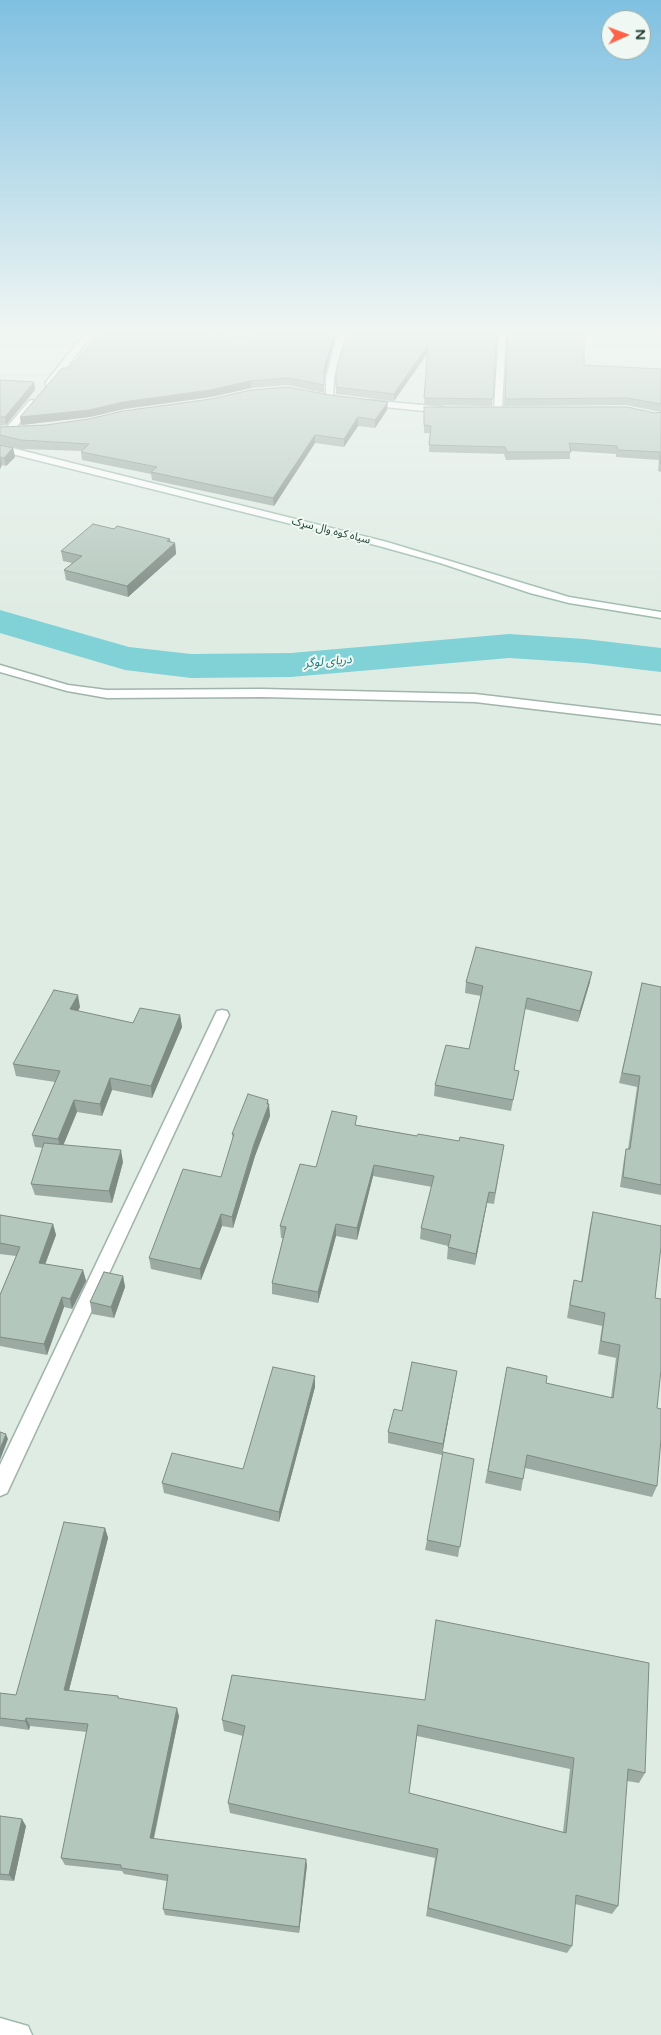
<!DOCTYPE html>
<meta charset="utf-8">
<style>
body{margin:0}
#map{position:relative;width:661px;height:2035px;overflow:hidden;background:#dfece4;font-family:"Varela Round",sans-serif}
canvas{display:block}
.north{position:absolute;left:601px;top:10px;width:50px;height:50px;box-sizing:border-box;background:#eff8f3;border:1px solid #9bada5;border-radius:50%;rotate:88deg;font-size:14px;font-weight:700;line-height:20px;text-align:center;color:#1e3d31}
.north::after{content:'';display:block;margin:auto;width:18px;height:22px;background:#fe634a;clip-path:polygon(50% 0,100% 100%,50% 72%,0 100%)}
</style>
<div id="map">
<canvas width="661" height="2035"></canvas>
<div class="north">N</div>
</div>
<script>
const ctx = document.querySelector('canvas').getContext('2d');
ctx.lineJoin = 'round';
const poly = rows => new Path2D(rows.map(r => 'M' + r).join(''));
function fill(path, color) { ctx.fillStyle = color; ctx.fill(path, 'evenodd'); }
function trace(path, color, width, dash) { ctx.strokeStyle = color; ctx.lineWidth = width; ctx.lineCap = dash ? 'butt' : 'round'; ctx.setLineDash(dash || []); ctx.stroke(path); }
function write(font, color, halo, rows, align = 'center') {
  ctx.font = font + ' "Varela Round","Noto Sans Arabic",sans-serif'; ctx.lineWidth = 4; ctx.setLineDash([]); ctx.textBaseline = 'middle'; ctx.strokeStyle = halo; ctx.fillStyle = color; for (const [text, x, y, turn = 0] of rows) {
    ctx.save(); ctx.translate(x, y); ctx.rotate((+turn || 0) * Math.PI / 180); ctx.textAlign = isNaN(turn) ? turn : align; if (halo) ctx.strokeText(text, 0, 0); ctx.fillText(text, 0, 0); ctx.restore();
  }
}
fill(poly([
 [0,610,129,647,191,654,291,653,509,634,585,639,661,648,661,672,585,663,509,658,291,677,191,678,125,670,0,633,0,610]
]), '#81d2d6');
const street = poly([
 [89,328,97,328,52,386,46,386,46,382,89,328],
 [499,329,506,331,502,409,498,412,494,409,499,329],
 [311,330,342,332,346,334,334,378,333,400,326,398,326,378,337,336,314,334,311,334,311,330],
 [32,400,35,401,35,405,13,431,7,431,7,427,29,401,32,400],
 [369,400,443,407,447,410,443,413,366,405,366,401,369,400],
 [0,665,68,685,107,690,262,689,475,694,661,716,661,724,475,702,262,697,107,698,67,691,0,672,0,665],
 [222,1010,227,1011,229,1015,7,1493,0,1496,0,1465,215,1015,217,1011,222,1010]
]);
const secondary = poly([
 [0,445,387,542,569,597,661,612,661,618,569,603,530,593,440,563,379,546,0,451,0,445],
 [0,2018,28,2026,32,2035,0,2035,0,2018]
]);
trace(street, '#a1b4ab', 3);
trace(secondary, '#9fbbae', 3);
fill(street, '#fff');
fill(secondary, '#fff');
fill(poly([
 [102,328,265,328,250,336,194,330,193,331,251,338,335,331,335,338,324,378,324,393,288,385,251,388,211,397,124,409,90,417,21,425,69,368,86,349],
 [280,328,502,328,496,331,492,406,424,405,428,353,394,401,336,394,336,371,347,332,345,330],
 [503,328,561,328,584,365,661,369,661,412,626,405,504,406,508,331],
 [634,328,661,328,661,335,635,333],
 [0,380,34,382,35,390,6,425,0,426],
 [424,407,655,413,661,412,661,472,658,471,659,460,616,457,616,454,570,451,570,459,506,460,504,454,429,452,430,433,424,433],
 [387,410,375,428,358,426,344,447,315,443,274,506,152,480,151,474,82,460,81,452,82,451,22,449,0,444,0,427],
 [0,445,13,448,15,457,6,466,2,465,0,469],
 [170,542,175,543,176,554,128,597,66,580,64,570,72,563,63,561,61,551],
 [466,982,590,982,578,1022,525,1009,514,1070,517,1081,511,1111,434,1096,435,1085,469,1049,481,996,465,993],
 [642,983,661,987,661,1195,620,1187,624,1159,626,1149,628,1149,637,1087,619,1083],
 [80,1007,78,1011,133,1023,180,1015,182,1027,152,1098,112,1090,102,1116,77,1112,63,1145,123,1162,112,1203,35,1195,31,1184,43,1148,35,1147,32,1135,55,1082,16,1076,13,1064],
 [268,1100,270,1116,255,1156,233,1228,222,1226,201,1280,151,1269,149,1258,221,1177,233,1139,232,1134],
 [357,1125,417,1136,459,1141,504,1145,494,1204,487,1203,475,1265,447,1259,448,1246,420,1239,421,1228,432,1187,373,1176,357,1240,336,1236,318,1303,272,1294,272,1283,283,1238,281,1238,280,1226,316,1167],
 [593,1212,655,1298,657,1408,657,1486,652,1497,525,1468,521,1491,485,1483,507,1367,546,1383,611,1398,616,1358,598,1354,602,1326,567,1318,571,1294,574,1280,581,1282,590,1225],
 [0,1215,53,1224,56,1235,45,1264,83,1270,86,1281,72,1309,64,1307,47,1355,0,1346,0,1295,16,1256,0,1254],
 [123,1276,125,1287,114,1318,92,1314,90,1302],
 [455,1382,442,1455,388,1443,388,1432,402,1411],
 [315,1387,279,1522,164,1493,162,1483,243,1469],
 [474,1459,458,1557,425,1550,427,1540],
 [105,1528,108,1538,69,1690,119,1698,179,1716,154,1839,307,1865,299,1933,165,1915,163,1909,167,1881,124,1874,122,1871,65,1865,61,1858,87,1732,30,1726,29,1730,0,1726,0,1693,16,1695],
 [232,1675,645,1773,639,1783,627,1781,618,1906,612,1914,575,1904,572,1946,567,1953,426,1916,435,1858,230,1813,228,1803,243,1736,224,1731,222,1720],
 [417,1736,570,1769,563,1832,409,1793],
 [0,1816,26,1826,14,1881,0,1880]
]), '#9baba3');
fill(poly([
 [252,328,265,328,250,336,249,329],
 [496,328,502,328,496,331],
 [335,331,335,338,324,378,324,370],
 [428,345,428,352,394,401,394,394],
 [251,381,251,388,211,397,124,409,90,417,21,425,20,417,123,402],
 [34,382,35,390,6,425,5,417],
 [388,402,387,410,375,428,375,420],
 [358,417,358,426,344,447,344,439],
 [315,435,315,443,274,506,273,498],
 [13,448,15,457,6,466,4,458],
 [1,457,2,465,0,469,0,458],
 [170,539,171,547,175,543,176,554,128,597,127,586],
 [592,972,590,982,578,1022,580,1011],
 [78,995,80,1007,73,1021,70,1009],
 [180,1015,182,1027,152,1098,151,1086],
 [110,1078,112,1090,102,1116,100,1104],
 [74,1100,77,1112,61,1151,58,1139],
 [268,1100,268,1107,269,1104,270,1116,255,1156,233,1228,232,1217],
 [121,1150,123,1162,112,1203,109,1191],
 [374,1165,373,1176,357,1240,357,1228],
 [489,1192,487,1203,475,1265,476,1254],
 [221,1214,222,1226,201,1280,200,1269],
 [53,1224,56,1235,42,1273,39,1263],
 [336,1224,336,1236,318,1303,318,1292],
 [83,1270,86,1281,72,1309,70,1299],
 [123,1276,125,1287,114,1318,111,1307],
 [62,1297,64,1307,47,1355,44,1344],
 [457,1371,455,1382,442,1455,443,1444],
 [315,1376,315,1387,279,1522,279,1512],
 [6,1434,8,1439,0,1460,0,1449],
 [105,1528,108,1538,67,1698,64,1690],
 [177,1708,179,1716,152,1845,150,1838],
 [26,1718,30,1726,29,1730,25,1721],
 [22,1819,26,1826,14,1881,9,1875],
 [306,1859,307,1865,299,1933,299,1927]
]), '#7e8b84');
const building = poly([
 [102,328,189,328,193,331,251,338,268,328,335,331,324,370,324,385,288,378,251,381,210,390,123,402,89,410,20,417,62,368,69,368,86,349,102,328],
 [236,328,252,328,249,329,236,328],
 [348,328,497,328,493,399,424,398,428,345,394,394,336,387,336,371,348,328],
 [508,328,561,328,584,329,584,365,661,369,661,404,627,398,505,399,508,328],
 [0,380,34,382,5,417,0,417,0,380],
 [288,387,330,395,388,402,375,420,358,417,344,439,315,435,273,498,151,472,157,467,81,452,89,444,21,440,0,435,0,427,46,425,89,419,123,411,211,399,251,390,288,387],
 [424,407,627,407,655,413,661,412,661,464,660,464,660,452,618,450,617,446,569,443,571,452,507,452,505,447,429,445,431,426,424,425,424,407],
 [0,445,13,448,4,458,1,457,0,458,0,445],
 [93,524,114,529,117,526,170,539,167,541,175,543,127,586,64,570,82,556,61,551,93,524],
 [476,947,592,972,580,1011,527,998,514,1070,519,1071,513,1100,435,1085,446,1045,469,1049,483,986,466,982,476,947],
 [642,983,661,987,661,1185,623,1177,626,1149,630,1149,640,1076,622,1073,642,983],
 [54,990,78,995,70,1009,133,1023,140,1008,180,1015,151,1086,110,1078,100,1104,74,1100,58,1139,32,1135,60,1071,13,1064,54,990],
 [248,1094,268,1100,267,1104,269,1104,254,1144,232,1217,221,1214,200,1269,149,1258,183,1169,221,1177,234,1134,232,1134,248,1094],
 [332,1111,357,1116,355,1125,417,1136,418,1134,459,1141,460,1137,504,1145,495,1193,489,1192,476,1254,448,1247,451,1235,421,1228,434,1176,374,1165,357,1228,336,1224,318,1292,272,1283,286,1227,280,1226,300,1164,316,1167,332,1111],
 [44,1143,121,1150,109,1191,31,1184,44,1143],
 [593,1212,661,1226,661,1247,655,1298,661,1299,661,1370,657,1408,661,1409,661,1439,657,1486,527,1455,523,1479,488,1471,507,1367,547,1376,546,1383,613,1398,620,1345,601,1341,605,1313,570,1305,574,1280,582,1282,593,1212],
 [0,1215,53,1224,39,1263,83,1270,70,1299,62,1297,44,1344,0,1337,0,1295,20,1247,0,1243,0,1215],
 [104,1272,123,1276,111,1307,90,1302,104,1272],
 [412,1362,457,1371,443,1444,388,1432,394,1409,402,1411,412,1362],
 [273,1367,315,1376,279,1512,162,1483,172,1453,243,1469,273,1367],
 [0,1432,6,1434,0,1449,0,1432],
 [443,1452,474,1459,460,1547,427,1540,443,1452],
 [64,1522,105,1528,64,1690,118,1696,118,1698,177,1708,150,1838,306,1859,299,1927,163,1909,168,1875,121,1868,121,1865,61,1858,88,1724,26,1718,25,1721,0,1718,0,1693,16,1695,64,1522],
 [436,1620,649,1663,645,1773,628,1769,618,1906,576,1895,572,1946,428,1908,438,1849,228,1803,245,1726,222,1720,232,1675,425,1700,436,1620],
 [418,1725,574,1758,566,1833,409,1793,418,1725],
 [0,1816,22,1819,9,1875,0,1874,0,1816]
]);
fill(building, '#b4c7bd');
trace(building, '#7e8b84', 1);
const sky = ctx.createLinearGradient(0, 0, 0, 613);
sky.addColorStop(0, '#7fc0e1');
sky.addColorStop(0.54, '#f1f6f3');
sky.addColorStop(1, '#f1f6f300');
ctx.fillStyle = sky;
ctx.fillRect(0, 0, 661, 613);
write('11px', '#1e3d31', '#eff8f3', [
 ["سیاه کوه وال سړک",331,531,14]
]);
write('italic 12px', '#14777e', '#eff8f3', [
 ["دریای لوگر",328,662,-5]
]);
</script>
